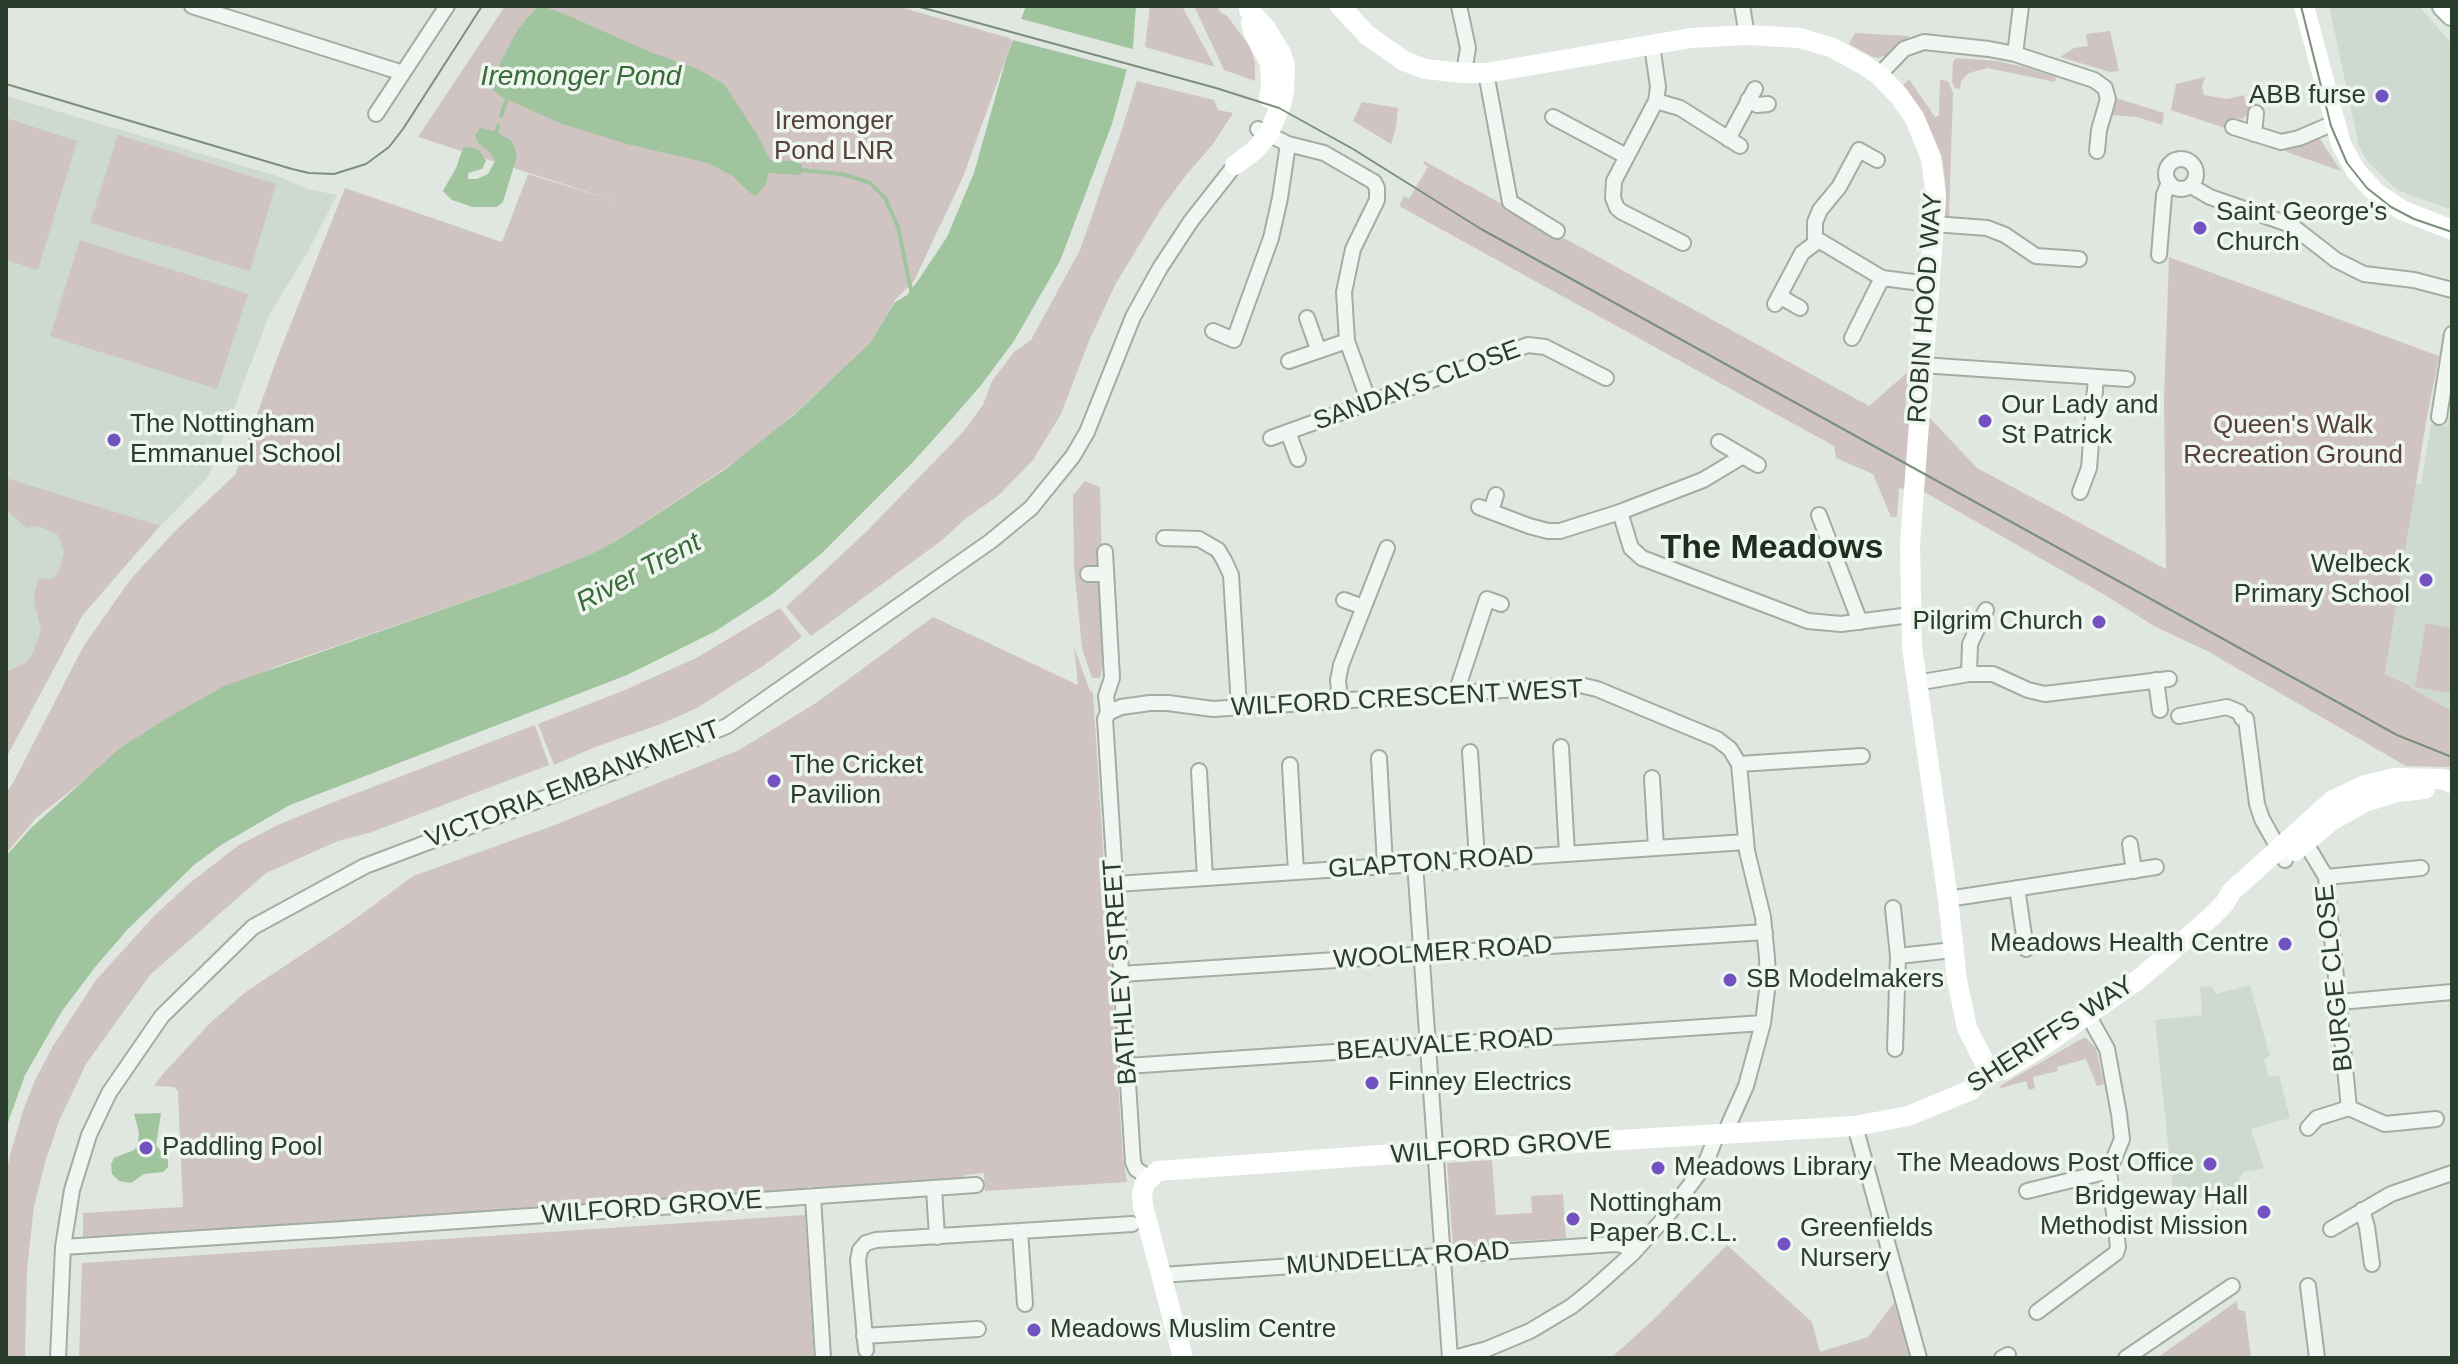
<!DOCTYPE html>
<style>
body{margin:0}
#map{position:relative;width:2458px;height:1364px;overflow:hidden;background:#e0e7e0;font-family:Helvetica,sans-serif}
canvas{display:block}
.frame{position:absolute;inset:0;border:8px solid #2a3d2c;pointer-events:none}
</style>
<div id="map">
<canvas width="2458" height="1364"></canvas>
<div class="frame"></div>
</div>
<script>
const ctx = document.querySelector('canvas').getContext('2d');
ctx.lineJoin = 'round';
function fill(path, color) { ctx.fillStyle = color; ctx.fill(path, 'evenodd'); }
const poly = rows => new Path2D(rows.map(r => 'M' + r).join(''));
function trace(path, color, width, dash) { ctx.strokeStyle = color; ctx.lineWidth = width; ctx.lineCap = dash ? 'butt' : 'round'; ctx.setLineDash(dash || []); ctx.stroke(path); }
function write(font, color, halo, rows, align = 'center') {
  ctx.font = font + ' Helvetica,sans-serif'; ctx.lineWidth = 7; ctx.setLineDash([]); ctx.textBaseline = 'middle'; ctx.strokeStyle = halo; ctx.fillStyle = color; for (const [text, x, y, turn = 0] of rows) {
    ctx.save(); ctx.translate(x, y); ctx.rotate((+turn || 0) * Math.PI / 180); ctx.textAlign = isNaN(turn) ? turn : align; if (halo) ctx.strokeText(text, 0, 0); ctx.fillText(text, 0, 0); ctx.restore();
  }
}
fill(poly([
 [2329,6,2419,6,2452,44,2452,210,2397,190,2367,161,2359,146],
 [6,96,277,176,308,189,337,195,306,255,270,313,208,477,140,547,82,616,6,758],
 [2452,405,2452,711,2413,689,2409,685,2385,676,2416,483,2421,484,2431,424,2447,426],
 [2250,985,2270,1056,2264,1059,2269,1077,2279,1076,2290,1118,2251,1129,2264,1168,2244,1172,2239,1178,2241,1186,2246,1188,2207,1197,2174,1200,2155,1020,2202,1015,2200,987,2211,986,2216,994]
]), '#ced9cf');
fill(poly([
 [505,6,896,6,1013,39,963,177,914,281,895,300,872,342,764,442,618,540,589,555,524,581,275,667,147,731,36,818,6,854,6,793,14,781,83,647,130,580,175,531,235,475,278,356,345,188,502,242,528,174,619,202,418,137],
 [1150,6,1182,6,1215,67,1145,47],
 [1194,6,1218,6,1220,12,1227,16,1250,46,1255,63,1255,81,1224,70],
 [2110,31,2119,71,2110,72,2060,57,2074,48,2088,46,2086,34],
 [1855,33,1910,36,1890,54,1878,58,1873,57,1849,44],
 [1956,58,1997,61,2024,67,2056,77,2055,82,1988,68,1969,73,1961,81,1960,89,1955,88,1952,82,1953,62],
 [2205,77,2202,87,2204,95,2227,99,2244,95,2245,101,2253,107,2253,110,2242,119,2234,118,2231,130,2171,110,2176,84],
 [1909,79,1935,117,1939,116,1940,80,1948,81,1953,93,1949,217,1945,217,1946,188,1942,157,1925,117,1903,85],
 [1137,81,1214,100,1218,110,1233,113,1213,144,1187,174,1163,206,1116,283,1089,341,1061,414,1033,460,999,495,965,519,941,541,811,636,786,607,868,530,963,432,983,405,992,381,1014,352,1031,340,1080,250,1120,135],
 [2116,98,2164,113,2162,125,2137,117,2110,115],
 [1362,102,1398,108,1396,127,1391,144,1353,121],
 [6,118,77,141,38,270,6,260],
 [118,135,276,184,250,271,90,223],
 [2314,137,2320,139,2341,171,2287,152,2281,146],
 [1424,161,1869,406,1909,371,1905,413,1930,418,1977,468,2166,569,2164,399,2169,257,2439,356,2426,422,2385,675,2409,685,2413,689,2452,711,2452,767,2406,766,2209,652,2154,626,2105,595,1926,493,1899,488,1897,517,1891,517,1873,474,1836,458,1834,446,1399,206,1404,196,1409,199,1428,167,1423,163],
 [80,240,248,294,217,389,50,336],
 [6,478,160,526,82,616,6,758,6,672,27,662,34,651,41,630,34,601,35,592,39,578,51,579,59,571,64,552,58,535,39,526,27,528,6,510],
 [1085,481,1100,487,1102,567,1083,569,1084,580,1102,581,1104,659,1100,678,1092,678,1082,648,1074,566,1073,495],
 [780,608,802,637,763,666,697,708,661,724,595,747,554,765,538,724,625,690,698,657],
 [933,617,1078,685,1074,647,1090,691,1093,693,1123,1158,1127,1182,985,1191,984,1173,965,1175,960,1182,824,1191,810,1186,801,1192,571,1207,559,1202,547,1209,83,1237,83,1213,183,1207,178,1091,174,1087,154,1086,162,1075,210,1023,247,991,351,922,413,876,555,825,739,750,816,703],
 [2426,623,2452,628,2452,693,2415,687],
 [535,725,549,765,369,833,338,841,266,873,150,975,86,1064,60,1119,46,1159,34,1206,27,1270,25,1358,6,1358,6,1173,10,1155,23,1111,35,1080,53,1046,96,980,154,916,191,882,239,845,280,824,331,803],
 [2083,1038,2086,1038,2096,1048,2104,1084,2097,1086,2086,1059,2057,1067,2058,1071,2033,1077,2035,1088,2029,1090,2026,1081,2001,1088,2000,1086],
 [1492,1160,1496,1215,1532,1213,1531,1196,1563,1194,1566,1238,1453,1245,1447,1163],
 [805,1215,814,1358,79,1358,82,1263],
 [1727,1245,1812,1322,1820,1352,1868,1337,1894,1303,1911,1357,1611,1358,1654,1319],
 [2237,1301,2238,1310,2245,1311,2251,1358,2157,1358]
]), '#d0c4c2');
fill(poly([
 [538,6,543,6,569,16,650,52,698,69,724,84,760,139,770,160,797,161,802,165,801,175,768,173,766,184,755,197,731,175,708,163,627,144,562,124,502,97,488,86,518,29],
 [1026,6,1136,6,1133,47,1112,124,1060,261,1014,341,982,384,949,422,912,463,822,553,771,595,714,632,627,675,290,805,221,845,194,865,128,929,96,966,62,1011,25,1075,6,1128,6,856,31,828,119,749,159,723,224,686,524,581,589,555,618,540,727,468,793,416,871,342,894,303,907,295,917,282,947,237,974,173,1006,59],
 [480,128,495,131,512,141,517,156,503,202,497,207,473,207,452,200,443,191,456,168,463,148,472,147,479,150,486,161,482,169,468,173,468,179,477,179,488,174,495,161,490,152,478,143,475,136],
 [161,1113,156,1145,168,1160,168,1167,163,1172,144,1174,131,1183,119,1181,112,1174,111,1164,114,1158,134,1150,138,1145,139,1132,134,1114]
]), '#a0c49e');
fill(poly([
 [1018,18,1136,50,1132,71,1009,39]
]), '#e0e7e0');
trace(poly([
 [501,116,507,99],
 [496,132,498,126],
 [802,170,841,174,859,179,870,183,885,198,898,227,911,290]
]), '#a0c49e', 4);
const street = poly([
 [192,6,403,73],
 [1459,6,1468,48,1464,73],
 [1742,6,1747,35],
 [1652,45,1658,87,1656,101,1614,181,1613,198,1617,208,1622,212,1683,243],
 [2015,54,2021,6],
 [1486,73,1510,202,1557,231],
 [1879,75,1904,49,1924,42,1989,49,2015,54,2094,80,2105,88,2108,99,2099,130,2097,151],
 [1748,100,1757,105,1768,104],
 [1656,101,1680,108,1740,146],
 [376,114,447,6],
 [1553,117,1626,156],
 [2233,127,2281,142,2299,138,2334,123],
 [1258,129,1288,144,1324,153,1374,182,1377,188,1377,200,1353,249,1344,292,1347,341,1369,402],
 [2254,134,2256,113],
 [1728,139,1755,89],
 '2166 174a15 15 0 1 1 30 0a15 15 0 1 1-30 0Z',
 [1877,160,1859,150,1839,187,1820,210,1815,222,1815,238,1882,278,1929,284],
 [2191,186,2210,197,2291,225,2336,260,2364,274,2414,280,2452,290],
 [1934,224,1987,228,2005,235,2036,256,2079,259],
 [2159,255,2164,195,2169,182],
 [1779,296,1800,308],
 [1775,304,1802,253,1818,241],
 [1307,318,1318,349],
 [1213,331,1234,340,1271,238,1280,198,1288,144],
 [1852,338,1882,278],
 [1289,361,1347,341],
 [1922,365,2127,379],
 [2439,417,2452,334],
 [1288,432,1298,459],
 [1271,438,1528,345,1545,347,1606,378],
 [1719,442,1758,465],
 [2080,492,2089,468,2096,377],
 [1479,507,1529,526,1548,531,1560,531,1620,512,1703,480,1743,456],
 [1491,511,1496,495],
 [1620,512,1631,548,1642,558,1808,621,1841,624,1910,615],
 [1819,515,1860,622],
 [1164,538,1199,539,1218,550,1224,560,1231,575,1239,707],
 [1105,552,1112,678,1106,696,1108,713,1105,719,1133,1162,1136,1169,1149,1178],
 [1088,574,1106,574],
 [1344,600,1363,607],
 [1969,674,1970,644,1986,610],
 [2156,680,2160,710],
 [1916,683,1969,674,1993,674,2028,690,2045,694,2169,679],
 [1456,693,1487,599,1501,604],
 [1340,700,1338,680,1341,665,1387,548],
 [1108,713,1121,707,1150,703,1168,703,1213,709,1580,685,1597,689,1717,739,1730,749,1739,764,1747,851,1763,917,1767,958,1768,982,1763,1023,1746,1086,1725,1133],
 [2179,716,2227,707,2239,712,2242,718,2246,719,2257,804,2262,819,2285,860],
 [1561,747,1567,854],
 [1470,752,1477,859],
 [1379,758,1385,865],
 [1739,764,1862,756],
 [1290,765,1296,872],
 [1199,771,1205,878],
 [1652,778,1656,848],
 [2302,837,2326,877,2349,1108],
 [2130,844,2134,871],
 [1415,863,1450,1358],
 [2326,877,2421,868],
 [1116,884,1746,842],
 [2017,888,2026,949],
 [1948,899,2156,867],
 [1893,908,1898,956,1895,1049],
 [1898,956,1953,950],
 [1121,974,1765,932],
 [2339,1002,2452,992],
 [1127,1066,1763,1023],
 [2349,1108,2385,1124,2436,1119],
 [1855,1126,1919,1358],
 [2308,1128,2317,1118,2349,1108],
 [934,1188,937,1237],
 [2027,1191,2109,1171],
 [813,1197,823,1358],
 [2362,1210,2367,1227,2372,1264],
 [2331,1229,2391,1194,2452,1173],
 [329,1230,976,1185],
 [1020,1231,1025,1304],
 [63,1247,327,1230],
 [1161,1275,1615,1244,1623,1245,1633,1253],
 [2308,1286,2317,1358],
 [2037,1312,2116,1253,2118,1247,2109,1171,2122,1139,2119,1114,2107,1049,2088,1015],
 [864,1336,978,1329],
 [866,1350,858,1260,860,1250,866,1243,876,1240,1132,1224],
 [58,1358,63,1247,72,1190,89,1135,109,1093,162,1016,253,927,365,866,616,771,727,726,991,541,1031,508,1073,456,1087,432,1133,317,1160,268,1191,221,1235,165],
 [1454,1358,1487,1349,1530,1331,1572,1306,1593,1289,1633,1253,1670,1212,1705,1165,1717,1134],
 [2002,1358,2008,1355],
 [2126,1358,2232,1286]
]);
const primary = poly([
 [2444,6,2452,14]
]);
trace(street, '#a2ada3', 18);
trace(primary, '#a0b2a1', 26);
trace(street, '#f2f6f2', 14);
trace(poly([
 [1340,6,1367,35,1404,61,1425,69,1464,73,1486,73,1691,38,1747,35,1800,38,1833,48,1864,65,1879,75,1899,96,1914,117,1931,158,1936,197,1910,544,1912,647,1948,899,1957,980,1967,1028,1990,1073],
 [2304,6,2341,144,2356,171,2375,192,2402,210,2452,230],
 [1251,23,1254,34,1270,63,1271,85,1269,98],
 [1235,165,1254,151,1268,135,1282,102,1284,89,1285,66,1281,53,1265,27,1249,10],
 [2295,851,2331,821,2365,802,2397,792,2425,789],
 [1183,1358,1143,1206,1142,1194,1145,1183,1158,1171,1436,1151,1855,1126,1908,1116,1971,1090,1981,1079,1990,1073,2005,1069,2041,1047,2139,979,2210,918,2225,903,2231,892,2333,800,2365,785,2395,778,2443,779,2452,783]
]), '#fff', 20);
trace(primary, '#fff', 22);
trace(poly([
 [916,6,1216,88,1279,108,1353,149,1481,229,2397,735,2452,757],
 [2301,6,2331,126,2347,163,2367,188,2391,207,2414,219,2452,232],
 [6,84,292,169,309,173,334,174,366,164,389,147,403,129,482,6]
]), '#7b8f7c', 2);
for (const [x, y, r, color] of [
 [2382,96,8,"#7152c0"],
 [2200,228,8,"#7152c0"],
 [1985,421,8,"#7152c0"],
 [114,440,8,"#7152c0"],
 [2426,580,8,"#7152c0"],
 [2099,622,8,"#7152c0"],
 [774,781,8,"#7152c0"],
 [2285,944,8,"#7152c0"],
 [1730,980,8,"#7152c0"],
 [1372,1083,8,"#7152c0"],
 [146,1148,8,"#7152c0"],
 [2210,1164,8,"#7152c0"],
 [1658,1168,8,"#7152c0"],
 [2264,1212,8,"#7152c0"],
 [1573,1219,8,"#7152c0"],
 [1784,1244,8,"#7152c0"],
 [1034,1330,8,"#7152c0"]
]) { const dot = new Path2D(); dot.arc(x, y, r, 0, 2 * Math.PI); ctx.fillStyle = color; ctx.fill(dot); trace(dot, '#eff5ef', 3); }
write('26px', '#2a3d2c', '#eff5ef', [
 ["ABB furse",2366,96,"right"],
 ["Saint George's",2216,213],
 ["Church",2216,243],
 ["Our Lady and",2001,406],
 ["St Patrick",2001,436],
 ["The Nottingham",130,425],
 ["Emmanuel School",130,455],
 ["Welbeck",2410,565,"right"],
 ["Primary School",2410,595,"right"],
 ["Pilgrim Church",2083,622,"right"],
 ["The Cricket",790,766],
 ["Pavilion",790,796],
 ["Meadows Health Centre",2269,944,"right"],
 ["SB Modelmakers",1746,980],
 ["Finney Electrics",1388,1083],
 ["Paddling Pool",162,1148],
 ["The Meadows Post Office",2194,1164,"right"],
 ["Meadows Library",1674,1168],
 ["Bridgeway Hall",2248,1197,"right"],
 ["Methodist Mission",2248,1227,"right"],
 ["Nottingham",1589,1204],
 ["Paper B.C.L.",1589,1234],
 ["Greenfields",1800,1229],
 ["Nursery",1800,1259],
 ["Meadows Muslim Centre",1050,1330]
], 'left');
write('26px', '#574039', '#eff5ef', [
 ["Iremonger",834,122],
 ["Pond LNR",834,152],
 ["Queen's Walk",2293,426],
 ["Recreation Ground",2293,456]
]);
write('26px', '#2a3d2c', '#eff5ef', [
 ["ROBIN HOOD WAY",1926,308,-86],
 ["SANDAYS CLOSE",1417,386,-20],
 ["WILFORD CRESCENT WEST",1407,699,-3],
 ["VICTORIA EMBANKMENT",573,785,-21],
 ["GLAPTON ROAD",1431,863,-4],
 ["WOOLMER ROAD",1443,953,-4],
 ["BATHLEY STREET",1121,972,-94],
 ["BURGE CLOSE",2335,978,-96],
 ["SHERIFFS WAY",2051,1035,-33],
 ["BEAUVALE ROAD",1445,1045,-4],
 ["WILFORD GROVE",1501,1148,-4],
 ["WILFORD GROVE",652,1208,-4],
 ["MUNDELLA ROAD",1398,1259,-4]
]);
write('italic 28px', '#396c39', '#eff5ef', [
 ["Iremonger Pond",581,77],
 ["River Trent",639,573,-28]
]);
write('bold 34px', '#1c2e1e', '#eff5ef', [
 ["The Meadows",1772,549]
]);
</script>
